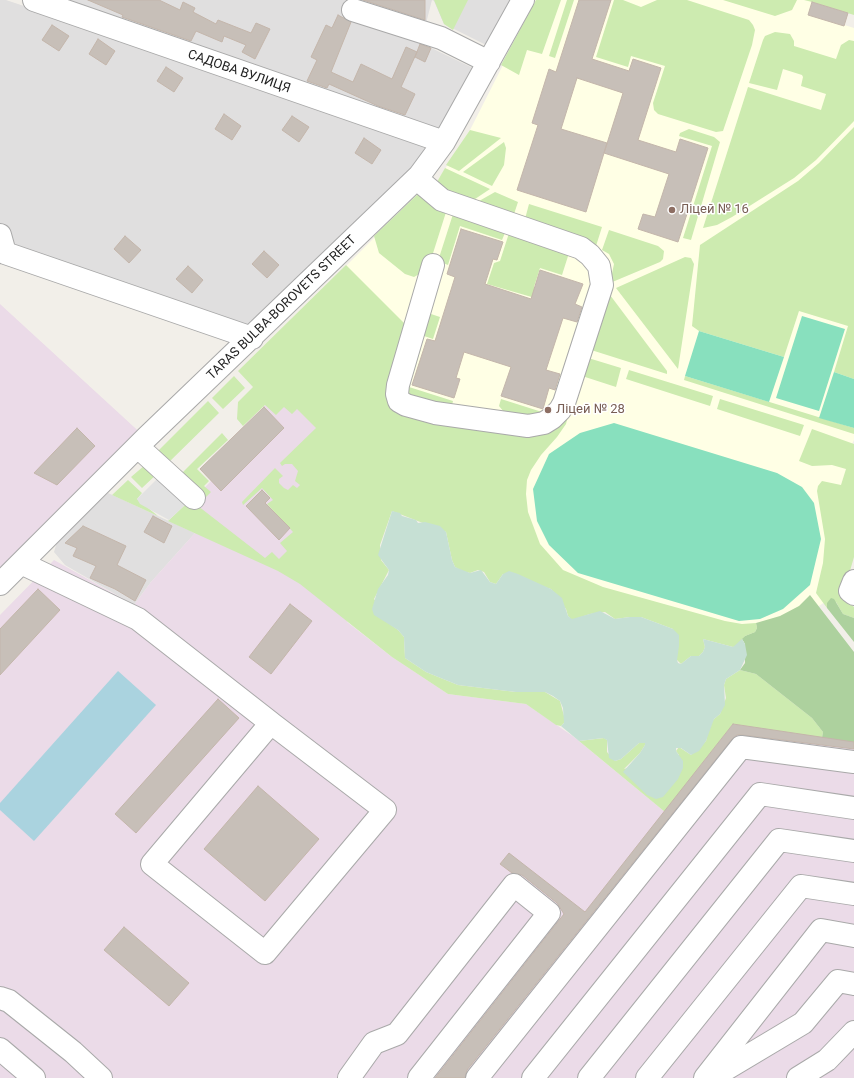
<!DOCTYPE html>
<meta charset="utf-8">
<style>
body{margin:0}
canvas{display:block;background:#f2efe9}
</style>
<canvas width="854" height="1078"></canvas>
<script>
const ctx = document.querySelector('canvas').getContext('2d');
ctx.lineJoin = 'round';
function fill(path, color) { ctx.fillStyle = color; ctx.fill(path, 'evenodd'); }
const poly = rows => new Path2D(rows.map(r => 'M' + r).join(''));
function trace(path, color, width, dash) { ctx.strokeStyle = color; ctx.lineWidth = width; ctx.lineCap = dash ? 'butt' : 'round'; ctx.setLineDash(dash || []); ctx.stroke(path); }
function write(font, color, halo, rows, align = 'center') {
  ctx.font = font + ' Roboto,sans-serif'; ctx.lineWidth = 3; ctx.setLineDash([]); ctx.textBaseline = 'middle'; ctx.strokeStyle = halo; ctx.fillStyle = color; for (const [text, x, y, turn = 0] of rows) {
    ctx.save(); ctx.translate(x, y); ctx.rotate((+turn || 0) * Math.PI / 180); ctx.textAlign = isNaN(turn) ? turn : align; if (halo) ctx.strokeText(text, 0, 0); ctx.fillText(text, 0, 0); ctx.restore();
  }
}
fill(poly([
 [0,0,6,0,27,7,175,61,309,106,342,119,406,139,425,148,426,154,251,326,0,246],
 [44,0,516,0,490,47,444,24,434,1,432,0,421,43,477,70,441,130],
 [108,493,195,533,151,582,134,605,65,565,54,552,57,542]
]), '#e0dfdf');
fill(poly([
 [0,304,146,438,0,584],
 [281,390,336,444,347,622,392,657,448,694,526,704,574,737,665,812,733,724,854,742,854,1078,0,1078,0,615,54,560,134,605,151,582,195,533,172,522,211,481,200,469]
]), '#ebdbe8');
fill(poly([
 [536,0,814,0,810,14,854,28,854,440,851,446,854,449,844,590,781,630,751,644,549,584,384,501,346,266,418,194,434,186,470,130]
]), '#ffffe5');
fill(poly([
 [434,0,468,0,453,30,444,24],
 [536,0,561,0,542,54,527,50,519,75,501,65],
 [567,0,574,0,555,58,549,56],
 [614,0,623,0,641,7,657,0,687,0,749,20,753,25,755,30,752,45,723,131,716,132,658,114,654,110,653,103,665,66,631,56,628,67,596,57],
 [723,0,797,0,792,10,775,16],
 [804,0,854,0,854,15,812,2],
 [775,32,790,34,794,41,794,46,836,59,841,45,849,40,854,41,854,121,816,160,794,178,732,217,717,225,703,228,748,87,821,110,826,94,801,86,803,77,802,75,783,69,777,90,749,83,763,40,765,36],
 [854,127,854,379,834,372,848,326,799,311,784,357,699,331,692,326,700,245,798,181,819,163],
 [689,129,714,137,720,142,691,240,683,238,712,146,679,136,680,133],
 [470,130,501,138,459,171,446,165],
 [504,142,506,148,504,165,492,186,463,172],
 [445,168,490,189,469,203,434,187],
 [495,192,518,202,514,214,472,205],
 [418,194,447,209,428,269,414,277,405,274,379,253,374,236],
 [529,204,602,227,596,246,525,219],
 [454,211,507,228,502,240,460,226,448,265,438,261],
 [510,230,569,253,562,275,540,268,534,287,538,289,535,298,487,284,494,263,500,261],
 [609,230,658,246,664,251,663,259,660,262,610,283,614,264,609,254,602,250],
 [685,257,691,258,694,264,678,369,616,288],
 [346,265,405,324,391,387,440,421,568,416,566,424,557,437,541,455,531,470,527,480,526,494,528,512,540,544,563,570,603,587,725,621,742,624,756,623,757,628,755,632,745,636,737,646,733,647,703,639,705,647,703,652,699,656,691,656,681,664,677,660,673,629,641,617,630,617,615,619,605,612,590,614,572,620,568,616,566,609,551,589,503,574,496,584,490,582,484,572,478,570,470,573,462,571,455,567,452,560,446,532,392,511,380,545,381,560,389,570,374,599,391,625,398,630,404,637,405,658,426,672,458,685,516,692,545,692,560,701,564,716,564,723,561,726,556,725,526,704,448,694,392,657,300,584,278,571,168,521,186,504,198,506,265,558,272,552,279,559,287,551,280,543,293,532,267,504,273,500,262,488,243,505,242,502,275,468,283,476,279,479,279,483,284,488,288,490,293,485,297,488,300,485,295,481,298,471,292,464,285,464,282,466,280,463,316,428,297,409,292,414,284,407,276,415,265,405,243,426,237,419,238,402,253,387,238,371],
 [607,291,667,371,667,374,588,349],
 [428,313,440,317,433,339,421,335],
 [417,346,421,348,409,387,453,401,452,405,409,398,405,388],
 [585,357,621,368,616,387,579,375],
 [629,370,713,396,710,406,626,379],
 [234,376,245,388,223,409,212,398],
 [685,376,854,428,854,434,684,380],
 [501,399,542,412,537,419,504,412,499,406],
 [720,399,804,425,800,436,717,409],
 [208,401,219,413,166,465,157,452],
 [812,429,854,444,854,557,845,588,849,603,854,607,854,618,843,614,836,602,827,603,827,608,816,593,823,563,825,539,817,491,818,486,822,481,841,485,846,469,832,465,812,466,799,461],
 [222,433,228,440,197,469,209,481,204,486,211,492,206,497,181,474],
 [145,465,158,473,142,488,131,477],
 [128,480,142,493,137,499,158,516,112,495],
 [740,670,756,674,812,718,823,732,822,738,733,724,665,812,579,741,604,738,607,740,607,752,615,761,621,759,639,743,645,743,645,745,640,753,624,769,679,755,676,751,679,747,691,755,706,741,710,725,714,719,720,714,726,698,724,685,726,679]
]), '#cdebb0');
fill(poly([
 [810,595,854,652,854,743,822,738,823,732,812,718,756,674,740,670,745,663,745,644,742,639,745,636,755,632,757,628,756,623,780,616,799,606],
 [831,598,834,599,843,614,854,618,854,642,827,608,827,603]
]), '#add19e');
fill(poly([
 [392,511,400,513,402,516,416,520,418,523,425,522,440,526,446,532,452,560,455,567,470,573,481,570,490,582,496,584,503,574,509,571,518,574,551,589,562,598,568,616,572,619,600,611,615,619,630,617,641,617,673,629,679,635,679,646,677,660,678,663,681,664,691,656,699,656,703,652,705,647,703,639,733,647,742,639,745,644,747,655,740,670,726,679,724,685,725,705,720,714,714,719,706,741,699,751,691,755,681,748,676,748,676,751,683,761,683,768,678,779,663,797,656,799,647,795,623,772,640,753,645,745,645,743,639,743,621,759,615,761,609,758,607,740,603,738,579,741,561,726,564,723,563,708,560,701,553,696,545,692,516,692,458,685,426,672,405,658,404,637,398,630,374,615,372,609,378,589,388,575,389,570,378,555]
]), '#c6e0d4');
fill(poly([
 [802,316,845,329,819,411,776,398],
 [699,331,784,357,769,402,685,376],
 [834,372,854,379,854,428,819,418],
 [614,423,777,473,802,487,814,503,821,539,810,585,783,609,760,619,739,621,578,573,549,545,537,521,533,489,549,454,580,433]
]), '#88e0be');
fill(poly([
 [157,479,186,504,169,520,140,504,137,499]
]), '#e2e2e2');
fill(poly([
 [118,671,156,705,34,841,0,810,0,803]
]), '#aad3df');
const building = poly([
 [88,0,159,0,180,10,183,2,195,8,193,12,216,24,218,20,251,33,256,23,270,29,255,59,242,52,246,45,224,36,222,42,196,31,191,41,122,17,123,15,88,0],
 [363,0,425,0,425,20,363,0],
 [579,0,611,0,592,59,629,71,633,59,661,68,638,140,676,152,680,139,708,148,678,242,638,229,643,214,655,217,669,174,604,153,586,212,517,190,538,125,532,123,549,69,556,72,579,0],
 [577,78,623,93,604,153,607,143,561,129,577,78],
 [812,2,848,13,844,26,808,15,812,2],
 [338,15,351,22,331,72,353,82,361,64,392,79,406,47,417,52,401,87,415,94,405,115,378,106,329,84,327,88,307,81,317,60,311,57,326,25,332,28,338,15],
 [52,25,69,36,59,51,42,40,52,25],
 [98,39,115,51,106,65,89,54,98,39],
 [420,44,431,48,425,62,415,57,420,44],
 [166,67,183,78,174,92,157,81,166,67],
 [224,114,241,126,232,140,215,129,224,114],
 [292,116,309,127,299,142,282,130,292,116],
 [364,138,381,150,372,164,355,153,364,138],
 [461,229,503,242,497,260,493,259,485,284,531,299,540,270,583,284,575,304,582,307,577,322,563,318,546,370,560,374,555,390,549,388,543,409,501,396,511,367,464,352,456,378,460,379,454,398,412,385,427,339,435,341,455,277,447,274,461,229],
 [125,236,141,250,129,263,114,249,125,236],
 [264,251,279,265,267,278,252,264,264,251],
 [188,266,203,280,192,293,176,279,188,266],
 [264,407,284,428,221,491,200,469,264,407],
 [77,428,95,446,57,485,34,473,77,428],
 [262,490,270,498,265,503,290,528,279,540,246,506,262,490],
 [153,516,172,526,164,543,144,532,153,516],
 [83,526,126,546,117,565,146,580,135,601,115,589,90,578,96,566,73,556,77,548,65,543,83,526],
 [38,589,60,610,0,675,0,629,38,589],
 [290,604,312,621,271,674,249,657,290,604],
 [218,699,239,718,136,833,115,814,218,699],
 [733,724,854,742,854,749,743,735,737,735,732,739,467,1070,465,1078,435,1078,564,914,557,903,522,875,512,873,500,864,509,853,585,912,733,724],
 [258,786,319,839,265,901,204,849,258,786],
 [124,927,189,983,169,1006,104,950,124,927]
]);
fill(building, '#c7bfb8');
trace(building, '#c4b6ab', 1);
const minor = poly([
 [34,0,444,142],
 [353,10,441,38,489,62],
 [417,179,442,200,581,248,590,255,599,266,602,285,564,403,560,410,552,418,544,423,528,426,435,413,406,405,399,401,397,394,398,385,433,265],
 [0,235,5,253,252,338],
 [138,447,194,498],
 [21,563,138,619,271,723,152,864,265,953,385,810,271,723],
 [854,581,850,591,854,594],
 [0,584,146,438,419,176,444,142,523,0],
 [0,998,9,1001,73,1052,101,1078],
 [0,1049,34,1078],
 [349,1078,374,1043,397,1034,514,885,549,913,419,1078],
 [477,1078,741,747,854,762],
 [533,1078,760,794,854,808],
 [589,1078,779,840,854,851],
 [647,1078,801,886,854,894],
 [705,1078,821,930,854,936],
 [711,1078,803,1023,838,981,854,984],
 [798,1078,827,1060,854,1032]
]);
trace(minor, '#a9a9a9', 24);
trace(minor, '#fff', 22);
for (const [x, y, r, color] of [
 [672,210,4,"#8d6e63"],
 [548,410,4,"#8d6e63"]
]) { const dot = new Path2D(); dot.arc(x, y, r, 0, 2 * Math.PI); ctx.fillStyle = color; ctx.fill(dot); trace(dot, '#fff', 1.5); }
write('13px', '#222', '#fff', [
 ["САДОВА ВУЛИЦЯ",239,72,19],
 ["TARAS BULBA-BOROVETS STREET",282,308,-44]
]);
write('13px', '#785e54', '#fff', [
 ["Ліцей № 16",680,210],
 ["Ліцей № 28",556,410]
], 'left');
</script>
